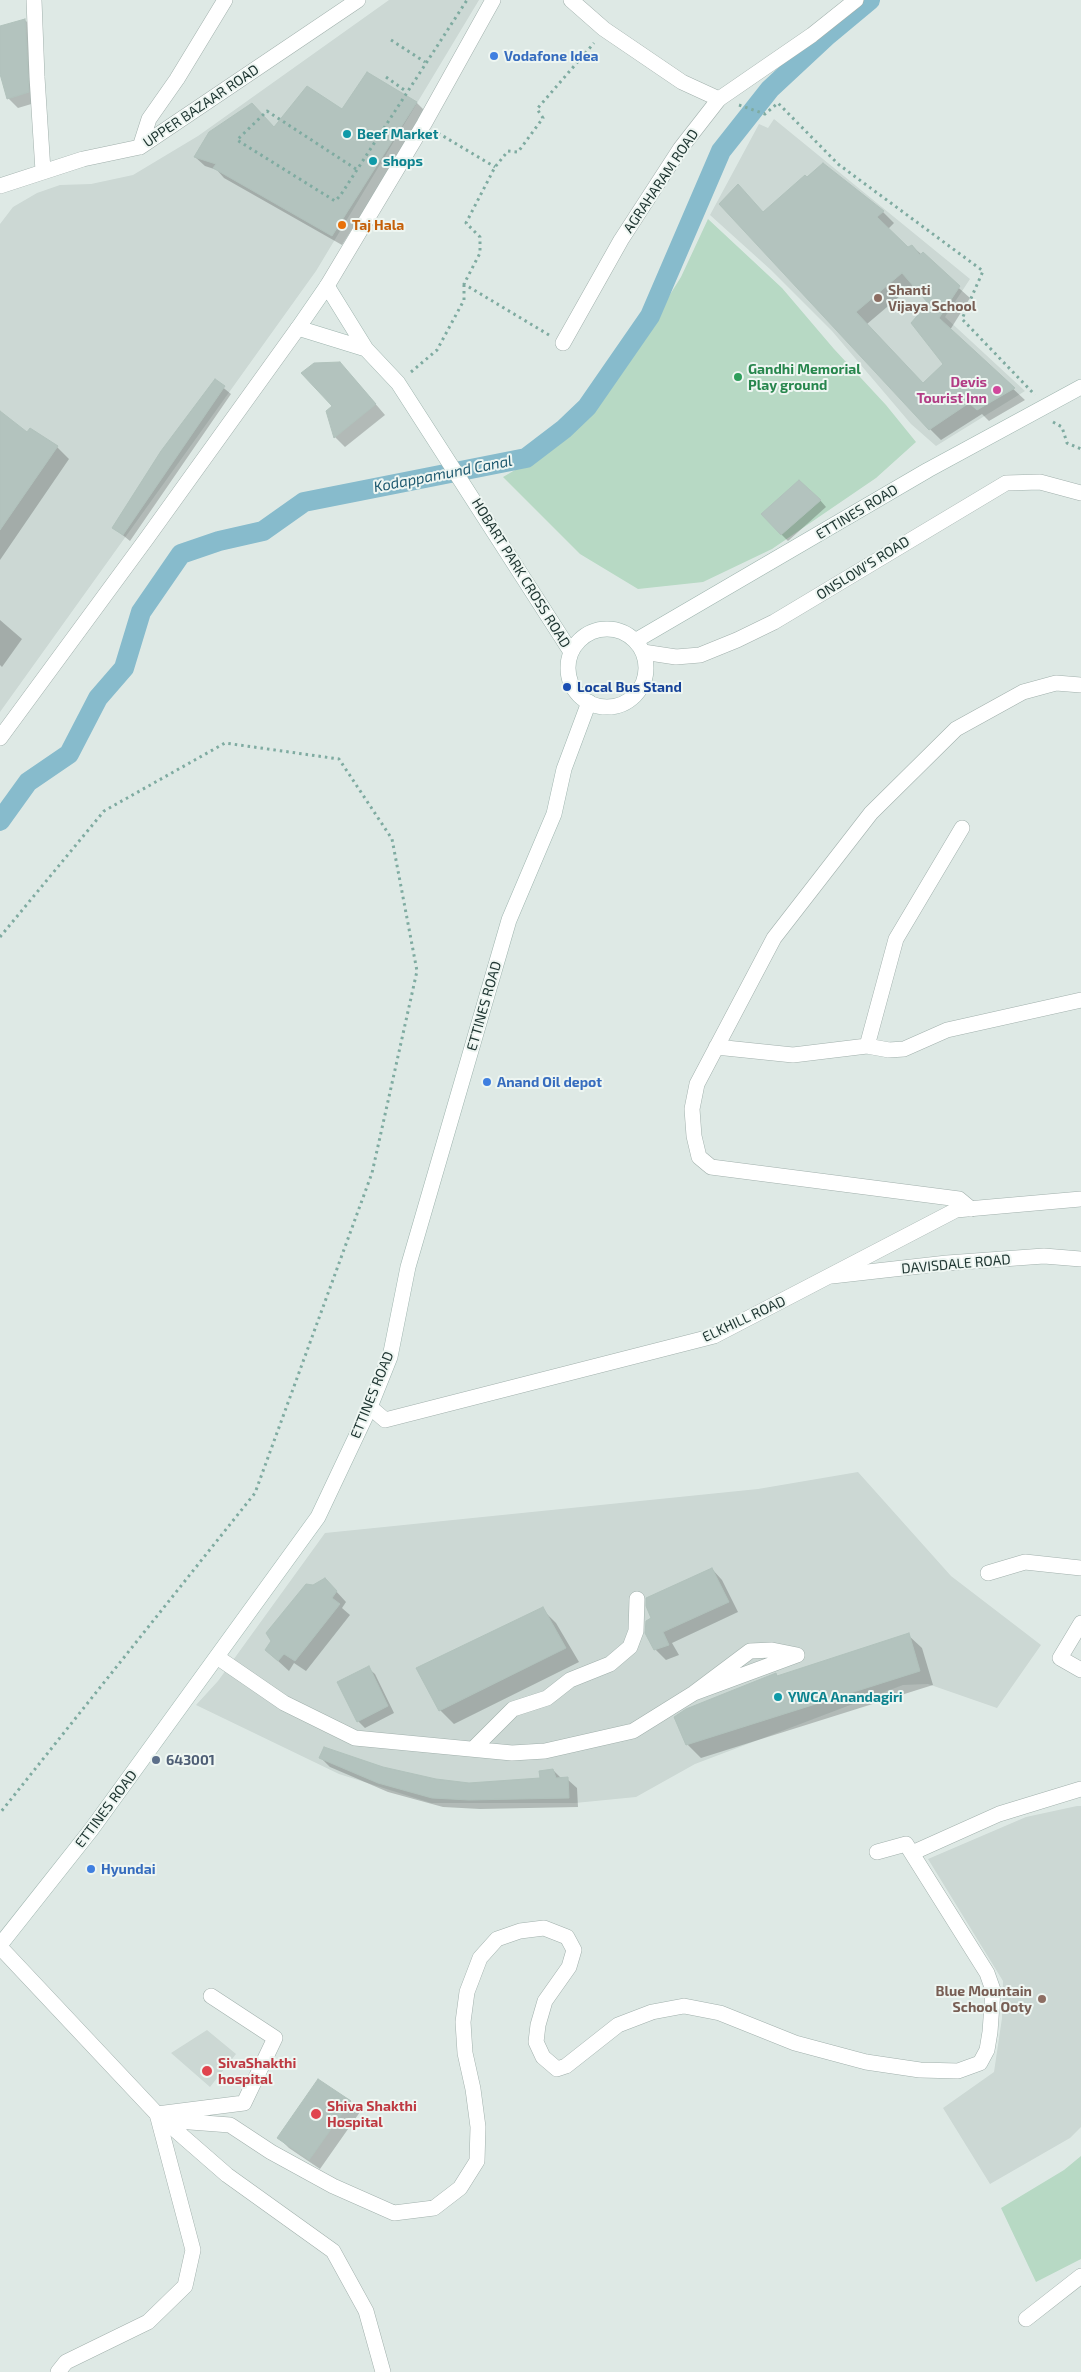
<!DOCTYPE html>
<style>
body{margin:0}
canvas{display:block;background:#dee9e5}
</style>
<canvas width="1081" height="2372"></canvas>
<script>
const ctx = document.querySelector('canvas').getContext('2d');
ctx.lineJoin = 'round';
function fill(path, color) { ctx.fillStyle = color; ctx.fill(path, 'evenodd'); }
const poly = rows => new Path2D(rows.map(r => 'M' + r).join(''));
function trace(path, color, width, dash) { ctx.strokeStyle = color; ctx.lineWidth = width; ctx.lineCap = dash ? 'butt' : 'round'; ctx.setLineDash(dash || []); ctx.stroke(path); }
function write(font, color, halo, rows, align = 'center') {
  ctx.font = font + ' "Exo 2",sans-serif'; ctx.lineWidth = 4; ctx.setLineDash([]); ctx.textBaseline = 'middle'; ctx.strokeStyle = halo; ctx.fillStyle = color; for (const [text, x, y, turn = 0] of rows) {
    ctx.save(); ctx.translate(x, y); ctx.rotate((+turn || 0) * Math.PI / 180); ctx.textAlign = isNaN(turn) ? turn : align; if (halo) ctx.strokeText(text, 0, 0); ctx.fillText(text, 0, 0); ctx.restore();
  }
}
fill(poly([
 [389,0,479,0,316,271,0,712,0,224,13,207,37,193,60,185,91,184,133,175,198,136],
 [774,119,970,279,945,317,1025,391,936,446,911,424,832,331,771,270,710,215,759,124,768,128],
 [858,1472,951,1576,1041,1645,997,1708,928,1684,903,1685,695,1764,636,1797,575,1803,431,1803,339,1774,196,1705,218,1681,325,1533,758,1489],
 [1077,1806,1081,1806,1081,2127,1070,2138,990,2184,943,2108,994,2072,1002,2018,1003,1981,928,1859,1026,1817],
 [207,2030,236,2054,210,2087,171,2053]
]), '#ccd8d4');
fill(poly([
 [708,219,782,288,834,349,886,405,916,442,876,478,772,549,703,582,638,589,580,554,503,477,546,452,591,412,639,344,681,277],
 [1081,2156,1081,2259,1036,2282,1001,2208,1064,2170]
]), '#b7d9c4');
fill(poly([
 [25,20,35,30,38,102,18,108,8,98,0,69,0,27],
 [417,103,426,112,342,245,224,178,217,170,205,166,195,157,274,128,343,111],
 [823,164,883,212,894,223,888,229,908,248,912,246,970,298,950,330,1025,400,989,421,982,414,941,440,930,429,764,213],
 [913,285,930,303,945,364,923,384,867,324],
 [350,374,385,415,345,447,335,437,334,406],
 [215,381,231,394,130,541,114,528],
 [0,414,28,434,57,447,69,459,0,560],
 [820,500,826,507,788,541,781,534],
 [0,620,22,639,2,667,0,665],
 [712,1569,722,1580,738,1612,672,1643,679,1655,666,1660,655,1649,652,1618],
 [335,1590,346,1602,342,1608,350,1615,306,1671,294,1663,289,1671,266,1650],
 [542,1609,556,1623,579,1662,454,1724,440,1710],
 [908,1635,922,1648,933,1685,701,1758,687,1744,776,1674,778,1677],
 [368,1668,375,1674,394,1713,365,1728,358,1721],
 [321,1758,436,1780,469,1784,541,1779,553,1770,562,1779,567,1779,577,1788,578,1807,480,1809,443,1807,388,1792,330,1767],
 [350,2102,360,2112,320,2169,289,2148,279,2138]
]), '#0003');
trace(poly([
 [0,821,28,782,69,754,98,698,124,668,141,612,181,554,219,541,263,531,304,502,526,458,564,429,587,407,650,316,721,151,770,89,828,35,870,0]
]), '#87bbcc', 20);
const building = poly([
 [25,19,29,92,7,99,0,74,0,26,25,19],
 [367,72,417,102,332,236,213,168,216,164,194,157,209,132,252,103,274,127,307,86,342,109,367,72],
 [823,163,884,211,877,217,908,247,912,245,920,255,923,252,960,286,939,318,1015,388,977,410,969,403,929,430,719,204,738,184,763,212,805,175,807,177,823,163],
 [902,273,928,303,911,323,943,364,923,383,856,312,902,273],
 [340,362,376,404,334,438,326,411,332,406,301,373,314,363,340,362],
 [215,379,225,386,123,535,112,528,161,451,215,379],
 [0,411,27,432,30,428,58,446,0,530,0,411],
 [799,480,821,500,781,535,761,514,799,480],
 [712,1568,729,1602,663,1632,669,1645,654,1650,645,1633,646,1621,651,1618,646,1606,646,1598,712,1568],
 [325,1578,337,1591,332,1598,340,1604,295,1661,284,1654,278,1661,265,1650,271,1641,266,1633,306,1584,313,1585,325,1578],
 [543,1607,566,1648,439,1711,416,1668,543,1607],
 [909,1633,920,1671,686,1745,674,1717,686,1709,776,1673,777,1676,909,1633],
 [369,1666,388,1706,357,1722,337,1682,369,1666],
 [324,1747,383,1767,436,1779,469,1783,540,1778,539,1771,553,1769,556,1778,568,1777,569,1798,469,1800,432,1798,378,1783,319,1758,324,1747],
 [318,2079,351,2101,309,2160,277,2138,318,2079]
]);
fill(building, '#b3c3be');
trace(building, '#b1c2bc', 1);
const minor = poly([
 [719,99,812,35,856,0],
 [643,652,676,657,700,655,737,640,774,622,1006,483,1040,482,1081,493],
 [867,1046,896,939,962,828],
 [716,1047,793,1055,867,1046,889,1050,904,1049,947,1030,1081,1000],
 [971,1209,959,1199,711,1167,699,1157,694,1136,692,1109,697,1084,774,938,871,813,956,729,1023,692,1056,683,1081,685],
 [832,1276,947,1263,1044,1256,1081,1259],
 [988,1573,1025,1562,1081,1568],
 [1081,1623,1060,1658,1081,1670],
 [217,1657,284,1703,355,1738,512,1753,545,1751,633,1731,694,1693,750,1651,772,1650,797,1655,694,1693],
 [474,1748,513,1709,547,1698,570,1680,610,1664,630,1647,636,1631,637,1599],
 [912,1853,999,1814,1081,1789],
 [211,1996,275,2038,244,2103,157,2114,227,2175,333,2251,366,2311,383,2372],
 [164,2120,230,2125,271,2152,333,2186,394,2213,434,2208,460,2188,477,2161,478,2127,473,2089,465,2053,463,2022,467,1992,480,1958,497,1939,520,1931,544,1928,567,1937,574,1950,569,1967,545,2001,538,2025,536,2042,543,2057,557,2069,566,2066,618,2025,652,2012,684,2006,720,2013,795,2043,866,2062,920,2070,958,2071,980,2063,987,2050,990,2032,993,1990,987,1973,906,1844,877,1852],
 [1026,2319,1081,2276]
]);
const tertiary = poly([
 [34,0,37,77,43,171],
 [140,147,149,119,177,79,225,0],
 [0,186,83,159,140,147,358,0],
 [327,286,424,124,493,0],
 [563,343,621,240,680,149,719,99,682,82,604,29,571,0],
 [0,738,147,538,298,328],
 [370,1407,385,1420,714,1336,956,1210,1081,1199],
 [0,1947,157,2114,193,2250,185,2286,148,2322,66,2362,58,2372]
]);
const secondary = poly([
 [327,286,366,349,298,328,327,286],
 [366,349,398,383,571,652],
 '568 668a39 39 0 1 1 78 0a39 39 0 1 1-78 0Z',
 [635,641,928,470,1081,387],
 [0,1945,91,1830,318,1517,370,1407,390,1357,408,1267,509,920,554,814,564,769,589,702]
]);
trace(minor, '#a1b0ac', 16);
trace(tertiary, '#a1b0ac', 16);
trace(secondary, '#9eb4ae', 16);
trace(poly([
 [391,40,425,62],
 [386,77,407,92],
 [739,105,765,114,778,103,838,164,983,271,962,319,1035,395],
 [438,133,495,167],
 [356,169,267,111,237,140,335,201,340,196,467,0],
 [549,335,464,284,480,253,480,237,466,223,495,167,508,151,518,152,543,118,537,109,594,43],
 [411,372,437,350,464,300,464,285],
 [1053,422,1062,427,1067,443,1081,449],
 [0,937,104,811,225,743,339,759,392,839,417,971,372,1173,255,1493,0,1813]
]), '#7faba1', 3, [2.5, 4]);
trace(minor, '#fff', 15);
trace(tertiary, '#fff', 15);
trace(secondary, '#fff', 15);
for (const [x, y, r, color] of [
 [494,56,5,"#3f7fe0"],
 [347,134,5,"#0f9aa8"],
 [373,161,5,"#0f9aa8"],
 [342,225,5,"#e8710a"],
 [878,298,5,"#8d6e63"],
 [738,377,5,"#2e9e5b"],
 [997,390,5,"#d1479c"],
 [567,687,5,"#1a4fb4"],
 [487,1082,5,"#3f7fe0"],
 [778,1697,5,"#0f9aa8"],
 [156,1760,5,"#5c6f8a"],
 [91,1869,5,"#3f7fe0"],
 [1042,1999,5,"#8d6e63"],
 [207,2071,6,"#e0444e"],
 [316,2114,6,"#e0444e"]
]) { const dot = new Path2D(); dot.arc(x, y, r, 0, 2 * Math.PI); ctx.fillStyle = color; ctx.fill(dot); trace(dot, '#eef6f2', 2); }
write('bold 14px', '#366cbe', '#eef6f2', [
 ["Vodafone Idea",504,56],
 ["Anand Oil depot",497,1082],
 ["Hyundai",101,1869]
], 'left');
write('14px', '#203733', '#eef6f2', [
 ["UPPER BAZAAR ROAD",201,106,-34],
 ["AGRAHARAM ROAD",661,181,-56],
 ["ETTINES ROAD",857,512,-31],
 ["ONSLOW'S ROAD",863,568,-32],
 ["HOBART PARK CROSS ROAD",521,573,58],
 ["ETTINES ROAD",484,1006,-74],
 ["DAVISDALE ROAD",956,1264,-5],
 ["ELKHILL ROAD",744,1319,-25],
 ["ETTINES ROAD",372,1395,-68],
 ["ETTINES ROAD",106,1809,-53]
]);
write('bold 14px', '#0d838f', '#eef6f2', [
 ["Beef Market",357,134],
 ["shops",383,161],
 ["YWCA Anandagiri",788,1697]
], 'left');
write('bold 14px', '#c56008', '#eef6f2', [
 ["Taj Hala",352,225]
], 'left');
write('bold 14px', '#785e54', '#eef6f2', [
 ["Shanti",888,290],
 ["Vijaya School",888,306],
 ["Blue Mountain",1032,1991,"right"],
 ["School Ooty",1032,2007,"right"]
], 'left');
write('bold 14px', '#27864d', '#eef6f2', [
 ["Gandhi Memorial",748,369],
 ["Play ground",748,385]
], 'left');
write('bold 14px', '#b23c85', '#eef6f2', [
 ["Devis",987,382],
 ["Tourist Inn",987,398]
], 'right');
write('bold 14px', '#164399', '#eef6f2', [
 ["Local Bus Stand",577,687]
], 'left');
write('bold 14px', '#4e5e75', '#eef6f2', [
 ["643001",166,1760]
], 'left');
write('bold 14px', '#be3a42', '#eef6f2', [
 ["SivaShakthi",218,2063],
 ["hospital",218,2079],
 ["Shiva Shakthi",327,2106],
 ["Hospital",327,2122]
], 'left');
write('italic 15px', '#1e5a70', '#eef6f2', [
 ["Kodappamund Canal",443,474,-11]
]);
</script>
